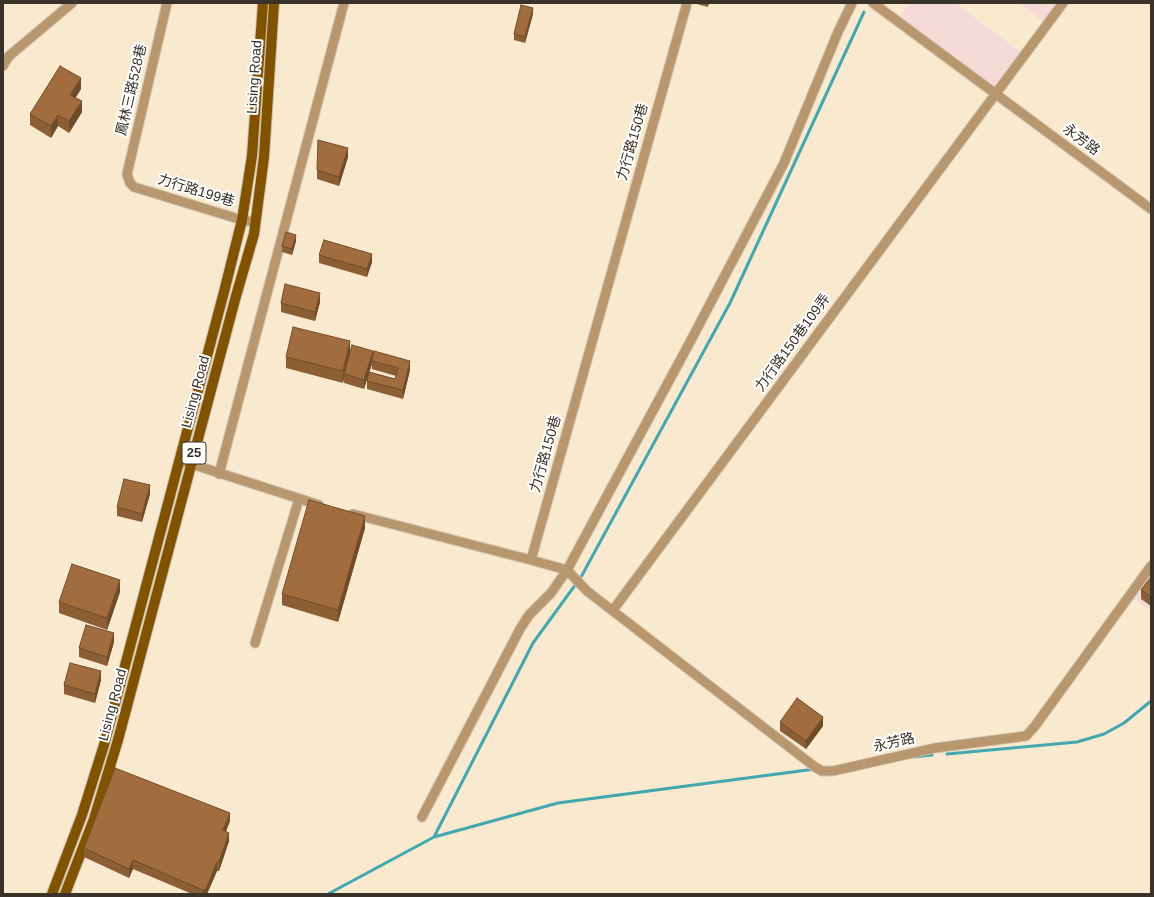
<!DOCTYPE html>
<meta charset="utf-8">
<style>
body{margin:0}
#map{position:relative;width:1154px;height:897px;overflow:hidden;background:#f8e9cf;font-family:Arial,sans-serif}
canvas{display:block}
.frame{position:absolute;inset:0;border:4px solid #383228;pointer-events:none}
</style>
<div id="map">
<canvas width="1154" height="897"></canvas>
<div class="frame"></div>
</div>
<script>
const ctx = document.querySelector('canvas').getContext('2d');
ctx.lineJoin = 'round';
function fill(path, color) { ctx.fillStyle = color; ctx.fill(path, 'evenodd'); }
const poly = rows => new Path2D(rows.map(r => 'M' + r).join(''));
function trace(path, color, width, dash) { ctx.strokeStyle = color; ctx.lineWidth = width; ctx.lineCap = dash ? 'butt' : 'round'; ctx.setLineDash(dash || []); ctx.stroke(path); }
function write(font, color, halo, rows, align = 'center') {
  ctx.font = font + ' Arial,"Noto Sans TC",sans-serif'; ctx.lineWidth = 4; ctx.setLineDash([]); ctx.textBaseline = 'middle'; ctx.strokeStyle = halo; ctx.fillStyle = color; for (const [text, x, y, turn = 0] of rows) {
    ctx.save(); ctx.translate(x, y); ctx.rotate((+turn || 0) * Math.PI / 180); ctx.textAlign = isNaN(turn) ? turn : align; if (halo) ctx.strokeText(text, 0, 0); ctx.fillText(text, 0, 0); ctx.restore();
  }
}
fill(poly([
 [910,3,955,3,1022,53,995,89,899,17],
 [1019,3,1060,3,1045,23],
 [1151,574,1151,611,1133,598]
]), '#f5dad7');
trace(poly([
 [947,754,1077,742,1104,734,1124,723,1151,701],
 [914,757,932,755],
 [434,837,533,643,581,577,730,303,864,12],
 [328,894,434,837,558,803,815,769]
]), '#42a7ae', 3);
const street = poly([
 [167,3,127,174,130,183,134,187,242,220,255,222],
 [873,3,1151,209],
 [3,66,9,56,72,3],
 [179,460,319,505],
 [219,474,344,3],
 [353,514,531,560,687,3],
 [531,560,567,570,587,591,815,767,822,771,833,771,935,748,1026,736,1035,726,1151,566],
 [613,610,1063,3],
 [255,643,299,499],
 [422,817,520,629,529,615,551,593,567,570,690,342,784,163,838,32,852,3]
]);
const primary = poly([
 [52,894,82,815,104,745,224,292,242,220,252,156,263,3],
 [65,894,94,819,118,740,236,296,254,234,264,157,274,3]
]);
trace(street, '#d2c4ae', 11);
trace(primary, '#d2c4ae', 12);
trace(street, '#b8966e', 9);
trace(primary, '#815200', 10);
fill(poly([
 [693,3,709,3,708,7],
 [533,14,525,43,514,40,514,34],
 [81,89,76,97,82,112,69,133,58,126,51,138,30,125,30,114],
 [348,157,339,186,317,179,317,170],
 [296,241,292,255,282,252,282,246],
 [319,255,372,262,367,277,319,263],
 [320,302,315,321,281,312,281,303],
 [350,353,373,357,410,370,403,399,367,389,367,381,369,372,364,389,344,383,344,378,343,383,286,368,286,357],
 [372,364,372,369,396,376,395,379,369,372],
 [150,494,142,522,117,516,117,507],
 [365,528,338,622,282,605,282,594],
 [1151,577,1151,606,1141,599,1141,590],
 [120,592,107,630,59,613,59,602],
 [114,642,107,666,79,657,79,648],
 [101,680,95,703,64,694,64,685],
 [780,722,823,726,806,749,780,731],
 [230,821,226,831,229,841,219,871,217,871,207,894,192,894,133,869,129,878,84,857,84,848]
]), '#8b5e35');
fill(poly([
 [533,8,533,14,525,43,525,37],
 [81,78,81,89,70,106,70,95],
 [82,101,82,112,69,133,69,121],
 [58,115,58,126,51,138,51,126],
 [348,148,348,157,339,186,339,177],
 [296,235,296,241,292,255,292,249],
 [372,254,372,262,367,277,367,269],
 [320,293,320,302,315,321,315,312],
 [350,341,350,353,344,374,344,378,343,383,343,371],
 [373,351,373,360,372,361,372,364,364,389,364,380],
 [410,361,410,370,403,399,403,390],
 [150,485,150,494,142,522,142,514],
 [365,516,365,528,338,622,338,610],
 [120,580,120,592,107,630,107,618],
 [114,633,114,642,107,666,107,657],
 [101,671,101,680,95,703,95,694],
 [823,717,823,726,806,749,806,741],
 [230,813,230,821,223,839,223,830],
 [229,833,229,841,219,871,219,862],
 [133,860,133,869,129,878,129,869],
 [217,862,217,871,207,894,203,894,203,890]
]), '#714c2b');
const building = poly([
 [521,5,533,8,525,37,514,34,521,5],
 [60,66,81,78,70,95,82,101,69,121,58,115,51,126,30,114,60,66],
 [318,140,348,148,339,177,317,170,318,140],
 [286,232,296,235,292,249,282,246,286,232],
 [324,240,372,254,367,269,319,255,324,240],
 [285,284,320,293,315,312,281,303,285,284],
 [293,327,350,341,343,371,286,357,293,327],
 [352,345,373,351,364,380,344,374,352,345],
 [374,351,410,361,403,390,367,381,369,372,395,379,398,368,372,361,374,351],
 [124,479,150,485,142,514,117,507,124,479],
 [309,500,365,516,338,610,282,594,309,500],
 [72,564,120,580,107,618,59,602,72,564],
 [1151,577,1151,597,1141,590,1151,577],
 [86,625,114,633,107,657,79,648,86,625],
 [70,663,101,671,95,694,64,685,70,663],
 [797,698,823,717,806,741,780,722,797,698],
 [115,768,230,813,223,830,229,833,219,862,217,862,206,889,203,890,133,860,129,869,84,848,115,768]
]);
fill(building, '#a26d3e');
trace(building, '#714c2b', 1);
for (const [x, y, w] of [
 [194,453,24]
]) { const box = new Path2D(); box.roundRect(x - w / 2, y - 11, w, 22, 3); ctx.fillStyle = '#fff'; ctx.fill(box); trace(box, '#383228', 1); }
write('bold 13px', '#383228', null, [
 ["25",194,453]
]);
write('14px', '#383228', '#fff', [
 ["Lising Road",255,77,-86],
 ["鳳林三路528巷",132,90,-77],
 ["永芳路",1081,140,37],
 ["力行路150巷",633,142,-74],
 ["力行路199巷",196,191,17],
 ["力行路150巷109弄",793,343,-54],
 ["Lising Road",196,392,-75],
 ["力行路150巷",546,454,-74],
 ["Lising Road",113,705,-75],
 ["永芳路",894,743,-13]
]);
</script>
